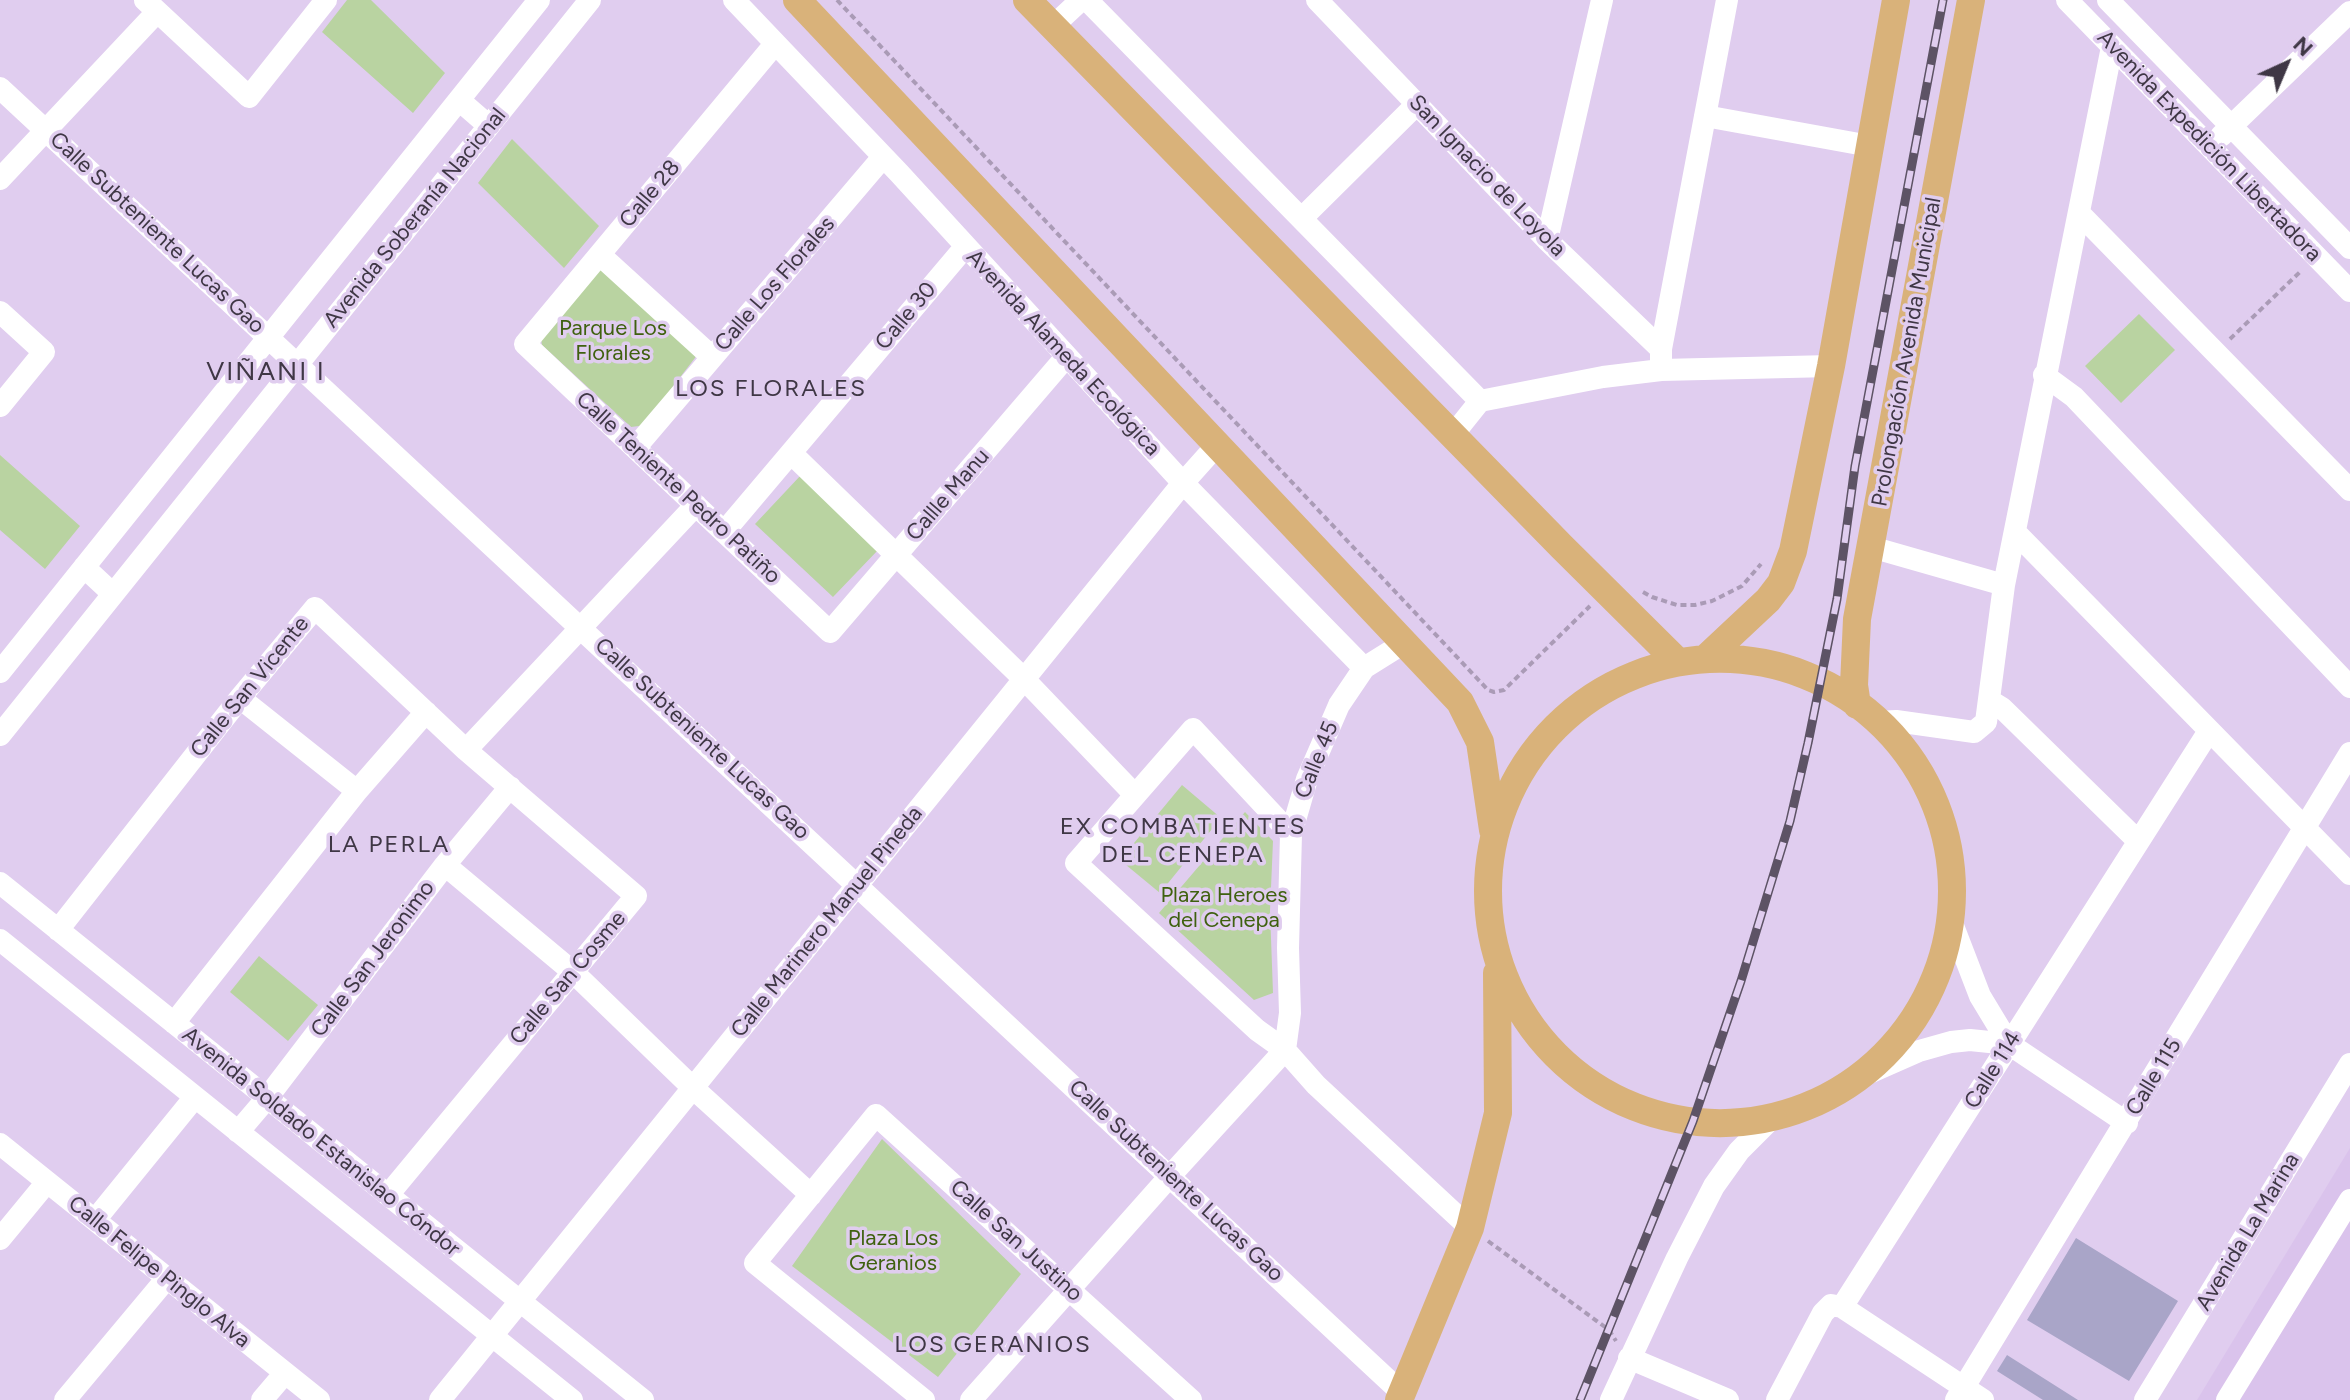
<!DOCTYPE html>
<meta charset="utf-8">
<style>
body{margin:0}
#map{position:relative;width:2350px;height:1400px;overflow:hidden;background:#e0cdef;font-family:Figtree,sans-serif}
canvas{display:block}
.north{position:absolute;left:2246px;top:24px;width:80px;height:80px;-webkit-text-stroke:6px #e0cdef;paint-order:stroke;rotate:44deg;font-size:22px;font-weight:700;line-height:32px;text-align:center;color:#3f3745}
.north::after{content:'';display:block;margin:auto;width:28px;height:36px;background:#3f3745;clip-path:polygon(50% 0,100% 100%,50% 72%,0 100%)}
</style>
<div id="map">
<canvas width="2350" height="1400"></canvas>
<div class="north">N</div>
</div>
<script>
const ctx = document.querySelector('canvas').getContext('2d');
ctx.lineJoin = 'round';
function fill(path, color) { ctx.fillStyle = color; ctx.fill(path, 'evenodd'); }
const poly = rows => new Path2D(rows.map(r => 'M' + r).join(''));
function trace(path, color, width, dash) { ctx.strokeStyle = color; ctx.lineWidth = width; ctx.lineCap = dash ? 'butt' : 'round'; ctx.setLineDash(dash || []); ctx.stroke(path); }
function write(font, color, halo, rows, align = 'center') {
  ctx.font = font + ' Figtree,sans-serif'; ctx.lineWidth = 7; ctx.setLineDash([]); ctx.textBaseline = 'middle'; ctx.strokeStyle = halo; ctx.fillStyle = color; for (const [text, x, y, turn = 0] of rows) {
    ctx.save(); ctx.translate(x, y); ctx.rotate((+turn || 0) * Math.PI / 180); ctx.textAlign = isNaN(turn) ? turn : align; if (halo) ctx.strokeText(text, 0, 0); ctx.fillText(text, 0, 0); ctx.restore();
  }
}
fill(poly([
 [2350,1148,2350,1400,2197,1400]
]), '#dac3ec');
fill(poly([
 [347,0,371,0,445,73,413,113,322,32],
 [512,139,599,226,564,268,478,183],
 [603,264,698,354,644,424,639,426,631,427,542,345,540,333],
 [2139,314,2175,350,2121,403,2085,366],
 [0,455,80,526,45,569,0,530],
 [801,475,879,549,833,597,755,524],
 [1182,785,1221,818,1160,893,1120,860],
 [1245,812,1273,841,1270,911,1273,993,1254,1000,1159,913],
 [259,956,318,1005,288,1041,230,992],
 [882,1139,1021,1274,938,1377,792,1266]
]), '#b9d3a1');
fill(poly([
 [2076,1238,2178,1301,2129,1381,2027,1320],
 [2007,1355,2078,1400,2043,1400,1997,1371]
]), '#a9a5c8');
trace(poly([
 [837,0,1488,690,1494,692,1504,690,1590,606],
 [2230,339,2302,270],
 [1643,592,1652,597,1677,605,1695,605,1712,601,1742,586,1761,564],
 [1488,1241,1609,1330,1616,1341]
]), '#aa9bb6', 4, [6, 4]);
trace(poly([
 [145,0,249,97,326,0],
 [734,0,899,173,1183,483,1364,668],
 [1087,0,1480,401,1603,377,1661,370,1831,366],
 [1317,0,1547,240,1661,349],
 [2067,0,2350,291],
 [2108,0,2350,248],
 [1052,27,1081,0],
 [775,44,525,344,830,632,1066,357],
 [0,88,1402,1393],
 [459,100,489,126],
 [1705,116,1870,146],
 [2221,136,2350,12],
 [0,179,157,12],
 [2079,213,2350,490],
 [1302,218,1417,104],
 [1547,240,1602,0],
 [600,255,712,357],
 [0,312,44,352,0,406],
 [1661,361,1661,349,1727,0],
 [2044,375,2074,397,2350,687],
 [1452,436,1480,401],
 [635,448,883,157],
 [791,453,1024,679,1135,795],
 [724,532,965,247],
 [2015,532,2350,874],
 [1871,547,2004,585],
 [84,567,113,594],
 [0,672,539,0],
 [240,698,357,791],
 [1989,700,2002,708,2138,841],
 [1878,722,1896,721,1974,732,1986,722,2004,585,2112,47],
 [0,735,590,0],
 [466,750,696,505],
 [1291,834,1193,729,1076,863,1257,1030,1285,1050,1316,1085,1470,1228],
 [445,865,573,972,693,1088,811,1195],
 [0,883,643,1400],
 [1950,918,1980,996,2009,1044,2127,1123],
 [58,930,240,698,315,608,466,750,636,896,388,1195],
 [0,940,572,1400],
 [174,1023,357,791,426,712],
 [1285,1050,1290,1013,1288,948,1291,834,1307,779,1339,705,1364,668,1404,643],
 [1860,1077,1919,1051,1951,1042,1970,1040,2009,1044],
 [238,1132,267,1098,445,865,510,787],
 [0,1144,319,1400],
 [95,1220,195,1097],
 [0,1239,47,1182],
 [1842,1307,1983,1400],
 [1629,1358,1728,1400],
 [65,1400,167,1278],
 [262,1400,285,1373],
 [440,1400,1183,483,1217,445],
 [924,1400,755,1263,876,1115,1191,1400],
 [971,1400,1170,1176,1285,1050],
 [1611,1400,1677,1258,1714,1186,1739,1151,1774,1116],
 [1777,1400,1823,1313,1831,1305,1842,1307,2209,731],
 [1956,1400,2350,753],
 [2145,1400,2350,1064],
 [2227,1400,2350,1200]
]), '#fff', 22);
trace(poly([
 [797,0,1460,702,1480,742,1493,830],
 [1027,0,1562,547,1678,662],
 [1705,659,1768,600,1781,583,1793,551,1831,366,1896,0],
 '1488 891a232 232 0 1 1 464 0a232 232 0 1 1-464 0Z',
 [1857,705,1854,685,1857,619,1971,0],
 [1399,1400,1470,1228,1498,1113,1497,973]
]), '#d9b27a', 28);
const rail = poly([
 [1580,1400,1693,1121,1741,981,1790,821,1808,743,1837,599,1855,466,1943,0]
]);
trace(rail, '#5d5365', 9);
trace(rail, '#e0cdef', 6, [18]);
write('22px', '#3f3745', '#e0cdef', [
 ["Avenida Expedición Libertadora",2209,146,46],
 ["San Ignacio de Loyola",1487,176,46],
 ["Calle 28",650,194,-50],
 ["Avenida Soberanía Nacional",415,218,-51],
 ["Calle Subteniente Lucas Gao",157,233,43],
 ["Calle Los Florales",775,284,-49],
 ["Calle 30",906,316,-50],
 ["Prolongación Avenida Municipal",1907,352,-80],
 ["Avenida Alameda Ecológica",1063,353,47],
 ["Calle Teniente Pedro Patiño",678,488,43],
 ["Callle Manu",948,495,-49],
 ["Calle San Vicente",250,687,-51],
 ["Calle Subteniente Lucas Gao",702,739,43],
 ["Calle 45",1317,760,-68],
 ["Calle Marinero Manuel Pineda",827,922,-51],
 ["Calle San Jeronimo",373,959,-53],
 ["Calle San Cosme",568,978,-50],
 ["Calle 114",1993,1070,-58],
 ["Calle 115",2154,1077,-59],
 ["Avenida Soldado Estanislao Cóndor",321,1142,39],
 ["Calle Subteniente Lucas Gao",1176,1181,43],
 ["Avenida La Marina",2248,1232,-59],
 ["Calle San Justino",1016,1241,42],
 ["Calle Felipe Pinglo Alva",159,1272,39]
]);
write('22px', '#3f610f', '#e0cdef', [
 ["Parque Los",613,329],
 ["Florales",613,354],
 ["Plaza Heroes",1224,896],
 ["del Cenepa",1224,921],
 ["Plaza Los",893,1239],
 ["Geranios",893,1264]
]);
ctx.letterSpacing = '2px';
write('24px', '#3f3745', '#e0cdef', [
 ["LOS FLORALES",771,389],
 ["EX COMBATIENTES",1183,827],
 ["DEL CENEPA",1183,855],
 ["LA PERLA",389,845],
 ["LOS GERANIOS",993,1345]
]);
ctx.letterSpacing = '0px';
ctx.letterSpacing = '2px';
write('26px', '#3f3745', '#e0cdef', [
 ["VIÑANI I",266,372]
]);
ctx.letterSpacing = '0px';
</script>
